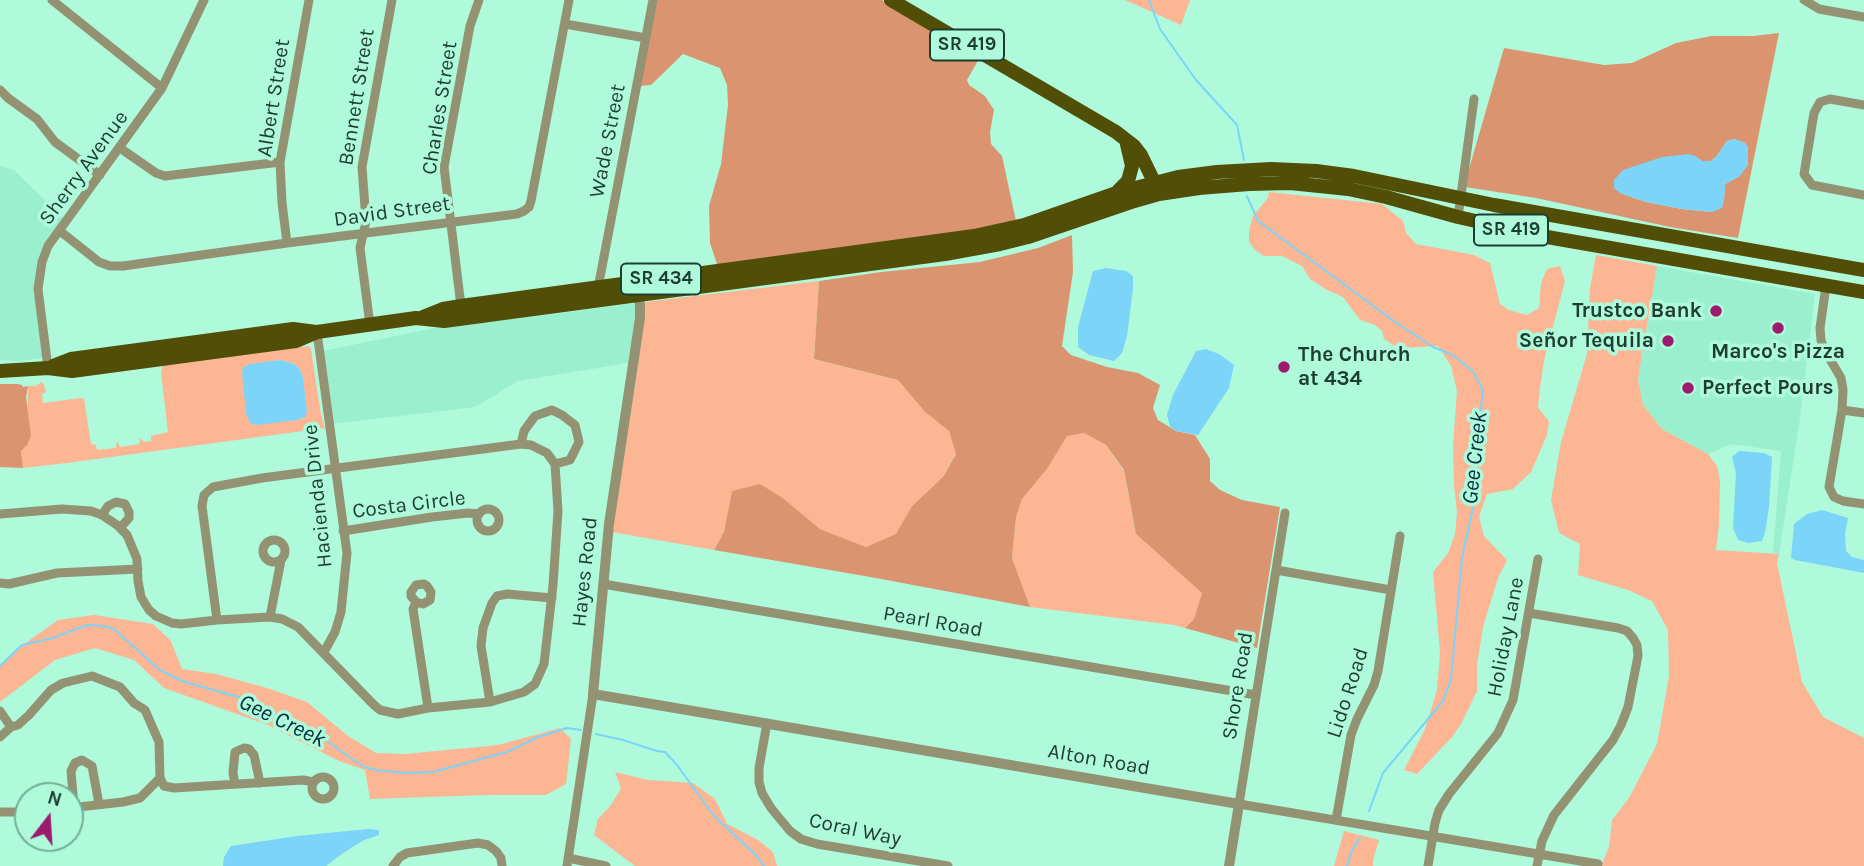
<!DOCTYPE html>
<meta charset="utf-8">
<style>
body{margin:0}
#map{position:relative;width:1864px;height:866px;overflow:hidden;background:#aefadb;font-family:Karla,sans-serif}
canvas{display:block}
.north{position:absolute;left:14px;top:782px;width:70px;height:70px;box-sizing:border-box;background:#aefadb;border:2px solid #74ae97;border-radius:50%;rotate:17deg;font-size:19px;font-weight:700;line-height:28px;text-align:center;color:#1e3d31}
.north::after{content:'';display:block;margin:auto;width:24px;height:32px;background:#9c1b6e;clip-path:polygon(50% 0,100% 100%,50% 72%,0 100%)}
</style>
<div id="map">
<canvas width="1864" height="866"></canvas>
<div class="north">N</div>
</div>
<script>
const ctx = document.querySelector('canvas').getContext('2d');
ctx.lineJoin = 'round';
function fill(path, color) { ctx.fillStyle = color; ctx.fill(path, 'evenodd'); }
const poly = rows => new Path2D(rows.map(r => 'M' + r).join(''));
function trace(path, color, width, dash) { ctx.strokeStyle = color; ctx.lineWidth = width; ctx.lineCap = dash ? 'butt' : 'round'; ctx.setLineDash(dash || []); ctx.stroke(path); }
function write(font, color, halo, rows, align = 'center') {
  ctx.font = font + ' Karla,sans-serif'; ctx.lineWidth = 7; ctx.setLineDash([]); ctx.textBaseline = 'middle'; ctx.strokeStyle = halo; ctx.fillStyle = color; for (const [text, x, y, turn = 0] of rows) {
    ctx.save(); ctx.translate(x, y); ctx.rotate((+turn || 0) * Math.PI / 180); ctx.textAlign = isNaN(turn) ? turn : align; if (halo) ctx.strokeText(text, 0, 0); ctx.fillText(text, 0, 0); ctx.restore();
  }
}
fill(poly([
 [0,166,14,170,63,218,39,260,36,275,35,290,43,358,18,361,0,360],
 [1657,266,1815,294,1800,418,1779,554,1773,553,1781,451,1731,444,1708,454,1662,429,1643,405,1638,379],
 [638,303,628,363,518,381,475,407,332,424,323,351,434,328,524,318]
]), '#9af0ce');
fill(poly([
 [1125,0,1190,0,1181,25],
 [1269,192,1382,204,1403,221,1406,233,1416,244,1474,255,1490,263,1500,304,1509,310,1527,315,1539,308,1541,283,1547,269,1560,266,1565,281,1544,361,1540,388,1538,408,1549,421,1547,435,1531,472,1513,489,1487,494,1479,517,1484,536,1507,560,1498,578,1483,627,1477,665,1477,691,1461,724,1452,737,1417,774,1404,770,1425,729,1437,690,1440,653,1433,572,1448,553,1455,534,1457,513,1454,485,1453,445,1457,391,1451,366,1438,346,1403,348,1393,345,1384,339,1382,331,1375,325,1360,320,1343,297,1327,290,1310,279,1302,266,1282,256,1264,256,1255,250,1249,242,1249,230,1253,216,1268,198],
 [1596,255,1657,266,1638,379,1643,405,1662,429,1708,454,1717,466,1720,480,1719,525,1716,550,1779,554,1777,563,1802,682,1823,717,1864,738,1864,866,1601,866,1609,847,1612,820,1629,798,1657,744,1669,676,1668,630,1652,601,1628,590,1578,575,1580,544,1559,533,1551,500,1561,442,1587,354,1590,288],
 [819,281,814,359,898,380,925,412,949,431,956,453,943,477,912,506,896,535,866,547,820,529,784,499,732,491,724,532,714,550,612,532,645,302],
 [309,346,311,349,321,415,325,428,67,463,23,468,21,451,27,445,28,386,35,386,42,382,44,385,46,392,42,394,43,403,81,398,84,399,91,444,96,445,97,450,116,448,117,441,120,447,139,444,140,438,144,442,151,441,151,436,168,432,161,372,163,365],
 [280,360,295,364,300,370,303,378,302,419,255,425,250,364],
 [1084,433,1106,445,1124,471,1136,534,1202,593,1194,619,1185,628,1174,625,1030,607,1012,558,1016,517,1022,499,1047,469,1067,435],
 [94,615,153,624,171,641,182,669,216,674,267,688,307,702,348,736,376,753,405,754,498,745,560,728,571,739,566,784,546,795,487,795,370,799,365,770,339,761,268,725,164,688,134,660,95,648,55,660,0,702,0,665,17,649,58,620],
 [615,772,648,780,693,783,715,799,727,824,758,840,773,852,777,866,635,866,594,835,598,819,610,806,621,789],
 [1344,831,1379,840,1373,860,1373,866,1334,866]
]), '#fcb693');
fill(poly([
 [656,0,882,0,980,57,967,80,969,85,985,96,994,110,990,132,991,144,1002,156,1016,221,982,230,718,267,710,243,709,206,721,164,728,105,727,85,720,68,683,54,651,85,640,86],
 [1779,33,1738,238,1670,227,1536,198,1465,187,1467,176,1504,48,1604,65,1632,63,1676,43,1711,36,1753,36],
 [1734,139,1745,143,1740,176,1725,184,1724,200,1712,212,1682,209,1646,202,1620,193,1695,156,1702,161,1711,161,1716,157,1727,141],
 [1072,235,1073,272,1062,346,1071,355,1107,367,1138,373,1160,385,1153,408,1158,420,1176,431,1195,435,1210,459,1210,481,1220,490,1242,500,1280,507,1257,648,1185,628,1194,619,1202,593,1136,534,1124,470,1106,445,1084,433,1067,436,1047,469,1022,499,1016,517,1012,558,1030,607,876,578,714,550,724,532,732,491,760,484,784,499,820,529,866,547,896,534,912,506,943,477,956,454,949,431,925,412,898,380,814,359,819,281,881,272,980,262,1038,248],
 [0,384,18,384,22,385,23,387,28,386,26,397,31,436,27,445,21,451,23,468,0,467]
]), '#db9470');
fill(poly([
 [1734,139,1745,143,1748,147,1748,165,1740,176,1725,184,1724,200,1722,208,1712,212,1682,209,1646,202,1620,193,1614,188,1614,180,1623,170,1662,157,1689,154,1695,156,1702,161,1711,161,1716,157,1727,141],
 [1106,268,1126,271,1133,276,1133,289,1127,336,1122,353,1114,361,1089,355,1078,347,1078,327,1093,271],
 [1206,349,1219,354,1234,365,1229,388,1198,435,1176,431,1170,427,1167,415,1173,395,1196,351],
 [280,360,295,364,300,370,303,378,307,411,305,417,297,420,258,425,251,424,246,414,242,371,245,366,250,364],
 [1739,451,1764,453,1772,457,1769,507,1765,533,1762,541,1748,543,1738,540,1733,528,1736,473,1732,457],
 [1822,510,1848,518,1845,533,1846,551,1852,557,1864,560,1864,573,1795,560,1791,558,1794,524,1807,514],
 [368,829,379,830,379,835,364,840,343,853,326,866,223,866,224,857,231,846,297,836]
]), '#7cd4f9');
trace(poly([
 [1149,0,1160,29,1196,80,1237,125,1244,160],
 [1247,196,1258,221,1391,319,1433,347,1451,354,1473,371,1483,390,1475,459,1472,512,1462,558,1451,679,1443,701,1383,773,1369,811],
 [0,666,22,645,53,638,87,625,105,626,115,630,161,671,185,682,246,699,259,705,277,718,299,729,316,733,352,759,365,767,376,770,405,773,433,772,507,752,538,737,567,728,581,730],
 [596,734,623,740,657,751,665,752,677,765,714,816,757,856,764,866],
 [1347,866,1351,852,1360,838]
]), '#7cd4f9', 2);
trace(poly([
 [52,0,162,88],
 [1804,0,1819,9,1864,17],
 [565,24,646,38],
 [0,90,8,98,37,119,55,142,100,175],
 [1864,105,1830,99,1820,102,1814,113,1804,174,1812,185,1864,195],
 [120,148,156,173,165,176,280,162],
 [1458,217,1474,99],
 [60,231,99,262,110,266,123,266,287,243,517,214,524,211,529,207,531,201,569,0],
 [287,243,282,203,280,162,309,0],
 [1826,286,1820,328,1821,340,1824,349,1841,378,1843,390,1842,410,1829,487,1834,497,1843,501,1864,504],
 [598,288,653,0],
 [461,306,444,167,470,26,479,0],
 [370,325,360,248,366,221,362,167,392,0],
 [317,332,347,553,341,612,335,632,324,652],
 [48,368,38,289,42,262,48,246,162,88,204,0],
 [1842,410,1864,413],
 [521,444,524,431,535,416,552,410,562,415,575,425,579,442,570,460,555,464],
 '477 520a11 11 0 1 1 22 0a11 11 0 1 1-22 0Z',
 [1285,513,1239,804,1598,864],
 [0,514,62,509,91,511,102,515,117,525,127,535,137,559,138,581,141,597,149,610,156,616,172,623,181,624,217,620,270,617,282,619,298,627,374,705,380,710,398,714,428,708,490,702,524,692,535,684,544,664,553,585,558,511,555,464,547,453,531,445,521,444,262,478,213,487,204,495,202,506,217,620],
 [102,515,108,506,116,502,125,504,129,512,129,518,120,528],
 [343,531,432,517,468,513,479,514],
 '263 551a11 11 0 1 1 22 0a11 11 0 1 1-22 0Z',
 [1276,570,1391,590],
 [0,583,9,584,57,573,138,569],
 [603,584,1256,695],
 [416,602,423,604,430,600,431,592,427,586,424,584,416,585,411,592,411,596,416,602,413,609,428,708],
 [1529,613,1618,628,1627,631,1633,638,1637,645,1638,656,1628,707,1621,725,1613,740,1554,815,1542,841,1537,866],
 [270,617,281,560],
 [490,702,481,646,483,628,492,603,497,596,507,594,552,598],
 [0,711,11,727],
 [767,723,759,768,759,782,762,793,771,808,790,831,801,839,817,844,948,866],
 [0,737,11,727,18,725,29,715,51,690,63,683,92,676,120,687,134,703,145,710,159,742,160,778],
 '312 788a11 11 0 1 1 22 0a11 11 0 1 1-22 0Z',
 [160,778,164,786,174,788,303,780,313,782],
 [235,784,233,773,235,752,244,748,249,749,254,755,260,783],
 [74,807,71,771,75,763,82,760,92,766,99,804],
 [70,808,123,802,140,798,160,778],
 [0,812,28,812],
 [1336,820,1351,735,1357,719,1374,685,1378,671,1400,536],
 [568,858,606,866],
 [393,866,400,857,407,853,478,843,488,845,496,851,501,858,502,866],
 [567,866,593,694],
 [1428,866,1435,823,1439,810,1449,794,1498,733,1513,700,1538,559]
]), '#939373', 9);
trace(poly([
 [637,288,640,305,640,318,609,524,593,694,1239,804,1229,866]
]), '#939373', 10);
trace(poly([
 [891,0,1116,132,1134,146,1141,155,1158,190],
 [1118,191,1128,181,1132,166,1126,140],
 [423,317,443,309,461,306,974,236,1024,225,1116,193,1178,177,1217,172,1271,169,1316,171,1354,176,1494,205,1864,270],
 [53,366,71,359,293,329,316,332],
 [0,371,48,368,72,371,296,341,317,332,416,318,444,321,945,254,1000,244,1028,237,1131,202,1159,194,1199,188,1249,184,1290,183,1348,189,1386,197,1458,217,1547,237,1864,292]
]), '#504e07', 14);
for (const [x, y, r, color] of [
 [1716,311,7,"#9c1b6e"],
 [1778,328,7,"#9c1b6e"],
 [1668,341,7,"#9c1b6e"],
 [1284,367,7,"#9c1b6e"],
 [1688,388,7,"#9c1b6e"]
]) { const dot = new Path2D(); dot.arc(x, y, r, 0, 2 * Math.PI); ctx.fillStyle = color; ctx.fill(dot); trace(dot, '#aefadb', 2.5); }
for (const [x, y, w] of [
 [967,45,74],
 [1511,230,74],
 [661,279,80]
]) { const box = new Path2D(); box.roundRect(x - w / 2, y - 15.5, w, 31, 5); ctx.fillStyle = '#aefadb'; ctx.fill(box); trace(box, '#1e3d31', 2); }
write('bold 19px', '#1e3d31', null, [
 ["SR 419",967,45],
 ["SR 419",1511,230],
 ["SR 434",661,279]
]);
write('21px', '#1e3d31', '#aefadb', [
 ["Bennett Street",357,97,-81],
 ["Albert Street",274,98,-81],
 ["Charles Street",440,108,-81],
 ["Wade Street",608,141,-79],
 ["Sherry Avenue",84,168,-54],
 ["David Street",392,212,-8],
 ["Hacienda Drive",318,496,-96],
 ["Costa Circle",409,505,-7],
 ["Hayes Road",585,572,-84],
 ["Pearl Road",933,622,10],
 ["Holiday Lane",1506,637,-79],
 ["Shore Road",1238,686,-81],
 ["Lido Road",1348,693,-72],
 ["Alton Road",1099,760,10],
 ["Coral Way",855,830,12]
]);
write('bold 21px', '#1e3d31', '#aefadb', [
 ["Trustco Bank",1702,311],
 ["Señor Tequila",1654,341],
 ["Marco's Pizza",1778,352,"center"],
 ["The Church",1298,355,"left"],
 ["at 434",1298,379,"left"],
 ["Perfect Pours",1702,388,"left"]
], 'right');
write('italic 23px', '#032e3d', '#aefadb', [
 ["Gee Creek",1475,458,-84],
 ["Gee Creek",282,721,26]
]);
</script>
